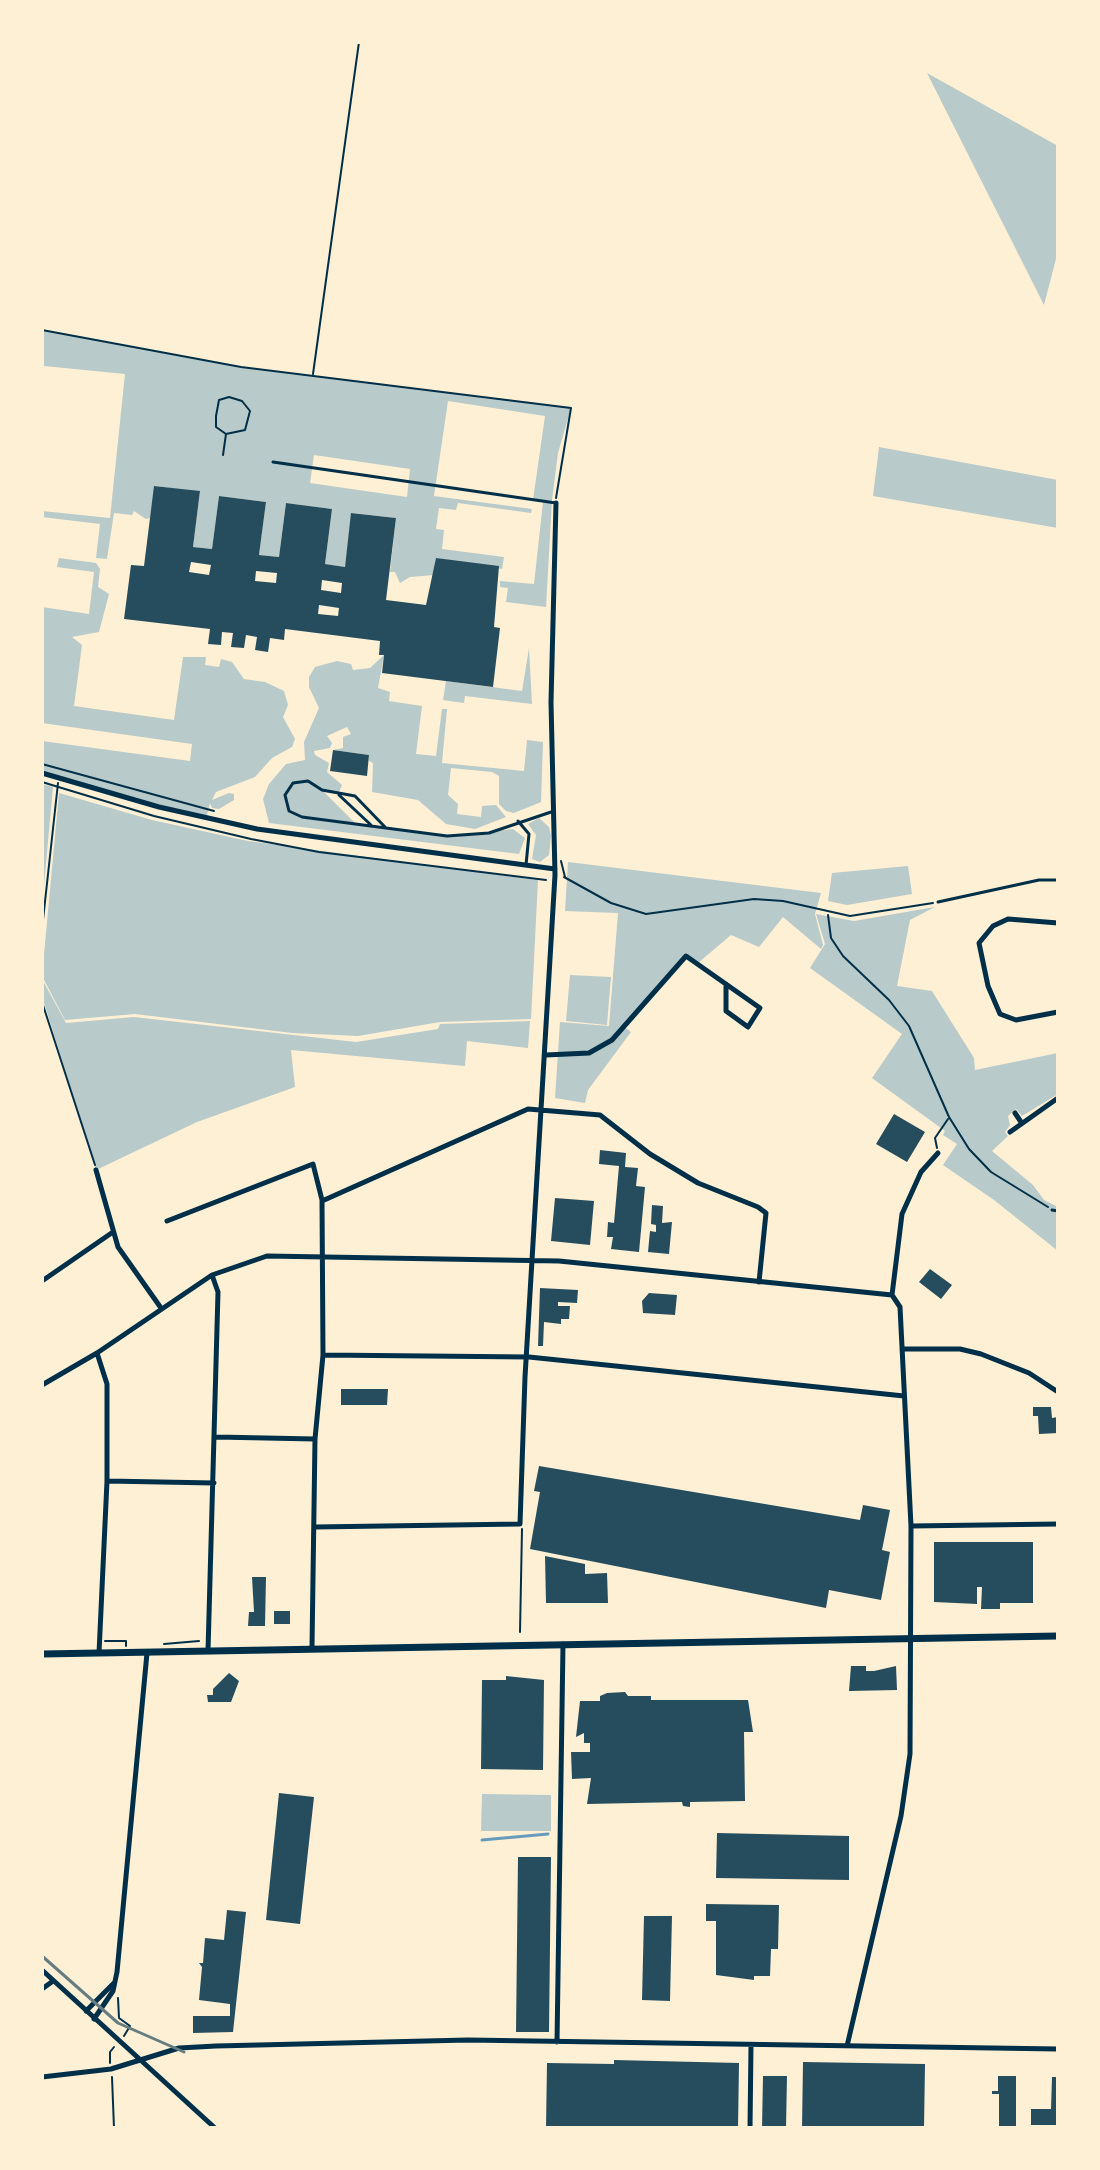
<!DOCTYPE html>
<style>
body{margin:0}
#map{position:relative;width:1100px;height:2170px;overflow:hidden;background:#fdf0d5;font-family:"Times New Roman",serif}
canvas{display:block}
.frame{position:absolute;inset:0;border:44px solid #fdf0d5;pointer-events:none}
</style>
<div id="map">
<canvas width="1100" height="2170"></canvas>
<div class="frame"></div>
</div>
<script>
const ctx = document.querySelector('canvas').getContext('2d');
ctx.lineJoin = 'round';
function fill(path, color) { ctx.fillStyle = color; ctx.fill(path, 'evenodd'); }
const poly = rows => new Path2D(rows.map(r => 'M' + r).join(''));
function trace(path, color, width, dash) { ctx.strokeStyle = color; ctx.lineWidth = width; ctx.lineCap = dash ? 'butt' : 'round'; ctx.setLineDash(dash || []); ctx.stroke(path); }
fill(poly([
 [927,73,1058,146,1058,251,1044,305],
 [42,330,241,367,571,408,558,453,552,500,546,607,506,602,508,588,500,587,500,581,534,584,543,502,533,500,545,416,448,401,434,496,532,509,531,513,458,503,456,510,439,508,436,529,444,530,442,549,504,557,502,569,436,558,434,575,410,577,400,583,395,572,390,572,396,518,352,513,345,567,325,564,332,509,286,503,279,557,259,555,266,502,219,496,212,549,193,547,200,492,155,486,150,518,146,519,134,511,132,515,114,513,107,559,96,558,100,524,42,517,42,511,110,518,125,374,44,366,42,383],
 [314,455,410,469,407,497,310,483],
 [879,447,1058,480,1058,528,873,496],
 [59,558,96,563,100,569,98,587,109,594,99,632,72,637,82,645,74,706,174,720,183,657,206,657,205,665,219,667,221,659,232,662,244,679,265,682,284,691,288,705,283,717,295,739,292,747,272,758,255,777,216,792,212,800,229,793,234,794,234,800,219,809,212,808,210,803,206,819,42,773,42,741,190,761,192,744,42,723,42,607,89,614,94,572,57,567],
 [529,648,532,704,465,696,464,703,443,700,446,681,522,691],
 [384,655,378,688,390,692,389,701,422,706,416,754,436,756,442,709,447,709,442,763,524,771,527,740,543,742,541,802,514,813,506,811,499,804,499,776,492,772,451,768,448,795,458,804,457,814,481,817,482,806,496,805,506,817,475,829,446,824,418,800,372,792,373,763,369,761,369,755,333,750,343,748,343,737,351,734,347,727,327,736,332,743,330,748,314,751,315,755,329,763,327,772,342,785,338,794,324,792,355,823,448,836,513,829,525,838,519,854,269,823,263,799,269,784,286,764,305,760,304,742,319,708,309,687,309,677,315,667,337,661,351,664,353,670,370,668],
 [42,784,53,787,42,907],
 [59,793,152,820,248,841,538,880,531,1019,440,1022,358,1036,292,1033,135,1014,65,1020,42,976],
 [539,818,549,827,551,836,549,855,540,862,532,859,536,835,528,824],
 [568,862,821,893,815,914,823,945,821,949,783,917,759,947,731,935,698,963,687,954,623,1026,631,1032,588,1090,585,1103,555,1098,560,1022,609,1026,618,913,565,911],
 [908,866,912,894,847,905,828,901,832,873],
 [935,907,910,920,897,986,932,991,974,1058,975,1070,1058,1053,1058,1094,1022,1116,1016,1109,1008,1116,1010,1125,1005,1132,1008,1136,992,1151,1033,1185,1044,1200,1058,1207,1058,1251,994,1200,943,1165,957,1144,943,1135,945,1131,872,1078,902,1034,810,968,825,944,816,914,854,921],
 [570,975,611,977,607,1025,566,1021],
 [42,979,66,1023,134,1017,356,1042,438,1029,440,1024,530,1021,528,1048,467,1041,465,1066,291,1050,295,1087,197,1122,96,1170,42,996],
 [482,1794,551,1795,551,1831,481,1831]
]), '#b9caca');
trace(poly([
 [482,1840,548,1834]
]), '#669bbc', 3);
fill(poly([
 [154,486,200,491,193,547,212,549,219,496,266,502,259,555,279,557,286,503,332,509,325,564,345,567,351,513,396,518,386,600,426,605,436,558,499,566,494,627,500,628,493,687,382,673,384,655,379,655,380,641,285,629,284,640,270,638,268,652,255,650,257,637,246,635,244,648,231,647,233,633,222,632,221,645,208,644,210,629,124,619,131,565,144,566],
 [191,562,211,565,209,575,189,572],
 [256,571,277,573,276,583,255,581],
 [322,580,342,583,341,593,321,590],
 [319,605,339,608,338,616,318,614],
 [333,750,369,755,367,776,330,771],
 [894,1114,925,1132,907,1162,876,1144],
 [600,1150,626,1153,625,1167,638,1168,636,1186,645,1187,639,1252,611,1249,613,1237,607,1237,608,1222,614,1223,619,1166,599,1164],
 [555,1198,594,1201,590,1245,551,1241],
 [652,1205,663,1206,662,1223,672,1222,669,1254,648,1252,650,1231,656,1232,656,1225,651,1224],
 [930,1269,952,1285,941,1299,919,1282],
 [540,1288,578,1290,577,1303,558,1302,558,1306,570,1306,569,1319,561,1319,561,1324,544,1322,543,1346,538,1346],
 [649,1293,677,1295,675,1315,643,1313,642,1301],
 [341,1389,388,1389,387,1405,341,1405],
 [1033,1407,1051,1407,1052,1418,1058,1417,1058,1433,1039,1434,1038,1416,1033,1416],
 [539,1466,860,1520,863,1505,890,1510,882,1550,890,1552,881,1600,829,1590,826,1608,530,1549,540,1492,534,1491],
 [934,1542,1033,1542,1033,1603,1000,1603,1000,1609,981,1609,982,1587,977,1587,977,1604,934,1602],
 [545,1556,585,1564,585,1574,607,1573,608,1603,546,1603],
 [252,1577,266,1577,265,1626,248,1626,249,1612,254,1612],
 [274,1611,290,1611,290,1624,274,1624],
 [851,1666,866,1666,866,1671,874,1671,896,1666,897,1690,849,1691],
 [229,1673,239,1681,231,1702,208,1702,207,1695,213,1695,213,1689],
 [506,1676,544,1680,543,1770,481,1769,482,1680,506,1680],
 [625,1692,628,1696,651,1696,651,1700,748,1700,753,1732,744,1732,745,1801,690,1802,690,1807,683,1806,682,1802,587,1804,591,1778,572,1779,571,1752,590,1752,590,1743,584,1743,584,1733,576,1737,580,1701,600,1701,600,1696,607,1693],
 [279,1793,314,1797,300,1924,266,1920],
 [717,1833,849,1836,849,1880,716,1878],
 [518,1857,551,1857,549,2032,516,2032],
 [706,1904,779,1905,778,1949,771,1949,770,1976,754,1976,754,1980,716,1975,716,1921,706,1921],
 [227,1910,246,1912,233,2032,193,2033,193,2016,230,2016,230,2004,199,2000,202,1967,199,1963,203,1963,205,1938,224,1940],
 [644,1916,672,1916,670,2001,642,2000],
 [614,2060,739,2063,738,2128,546,2128,547,2063,614,2064],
 [803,2062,925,2064,924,2128,802,2128],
 [763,2076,787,2076,786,2128,762,2128],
 [998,2076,1016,2076,1016,2127,999,2127,999,2094,992,2094,992,2091,998,2091],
 [1052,2077,1058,2077,1058,2125,1031,2125,1031,2109,1051,2109]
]), '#264d5e');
trace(poly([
 [42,330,241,367,571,408,556,498],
 [313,374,359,42],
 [223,455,226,434,216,427,216,416,219,400,229,397,242,401,250,411,245,430,226,434],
 [42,764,214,811],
 [42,782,154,816,251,839,319,852,546,880],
 [561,861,565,877],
 [564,877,611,903,646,914,754,899,783,901,850,916,933,903],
 [828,915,831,938,843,956,889,1000,909,1026,949,1117,969,1149,991,1172,1048,1207],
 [42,929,58,783],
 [42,1002,95,1165],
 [937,1148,935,1138,948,1119],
 [520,1632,522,1529],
 [105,1641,126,1641,126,1646],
 [164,1644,199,1641],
 [118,1998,119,2018,130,2026,124,2036],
 [110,2063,110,2052,114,2047],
 [112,2077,114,2128]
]), '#003049', 2);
trace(poly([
 [273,462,556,503],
 [339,795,371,825],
 [518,821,529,834,526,865],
 [386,828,355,796,322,790,308,781,293,783,285,795,289,811,302,817,447,836,489,833,554,811],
 [938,902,1039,880,1058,880],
 [1052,1210,1058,1211]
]), '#003049', 3);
trace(poly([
 [42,773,159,807,257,829,555,869],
 [1058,923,1008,919,993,926,979,943,988,986,1000,1014,1016,1020,1058,1012],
 [546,1055,589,1053,612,1040,686,956,760,1008,748,1027,726,1011,726,984],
 [1015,1113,1021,1122],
 [1010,1132,1058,1098],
 [96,1170,118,1247,161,1308],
 [167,1221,313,1164,322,1200],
 [42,1281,113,1232],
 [902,1349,960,1349,981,1354,1029,1373,1058,1392],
 [97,1353,107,1384,107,1481,99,1653],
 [323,1355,529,1357,904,1396],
 [42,1385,97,1353,212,1275,267,1256,559,1261,892,1295],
 [216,1437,315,1439],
 [107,1481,214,1483],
 [911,1526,1058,1524],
 [315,1527,520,1524,525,1377,555,875,551,702,556,503],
 [312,1647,315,1439,323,1355,322,1201,528,1109,600,1115,650,1154,698,1183,758,1207,766,1213,759,1282],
 [208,1651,218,1292,212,1275],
 [42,1970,215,2128],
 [42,1989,53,1981],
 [86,2011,114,1983],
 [94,2019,113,1991,117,1972,147,1653],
 [557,2042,563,1644],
 [847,2046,901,1816,910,1754,911,1526,900,1307,892,1295,902,1214,921,1172,938,1153],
 [42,2077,111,2069,179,2048,216,2046,468,2040,1058,2049],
 [750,2128,751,2045]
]), '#003049', 5);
trace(poly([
 [42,1654,1058,1636]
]), '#003049', 7);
trace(poly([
 [42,1956,118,2023,184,2052]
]), '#657d81', 3);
</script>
